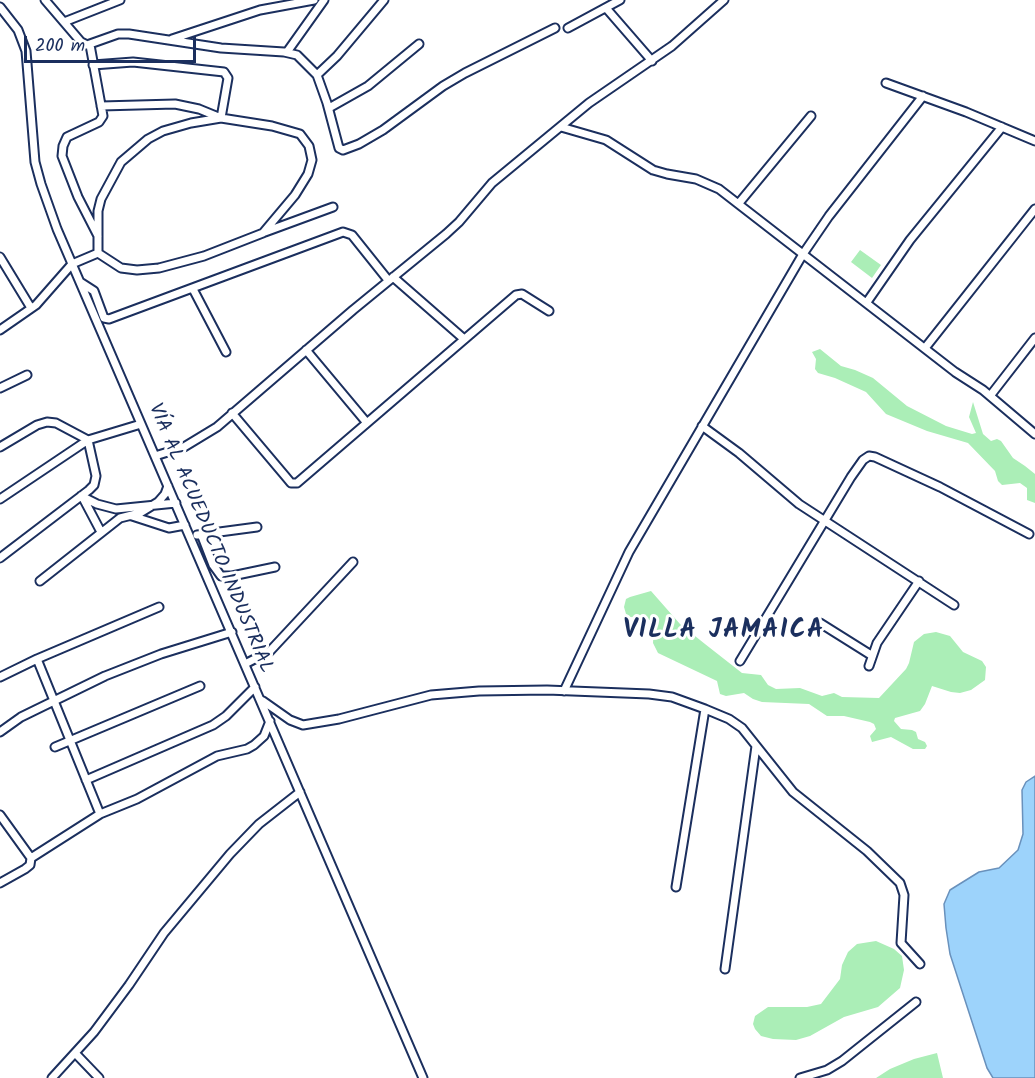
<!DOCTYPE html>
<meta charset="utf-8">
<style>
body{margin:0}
#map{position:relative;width:1035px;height:1078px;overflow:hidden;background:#fff;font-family:Kalam,sans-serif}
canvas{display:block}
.scale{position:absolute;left:24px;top:36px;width:172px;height:27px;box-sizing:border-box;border:3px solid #1b2f5e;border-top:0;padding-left:8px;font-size:18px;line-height:21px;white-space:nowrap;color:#1b2f5e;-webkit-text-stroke:4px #fff;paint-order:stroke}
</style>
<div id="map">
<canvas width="1035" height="1078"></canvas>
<div class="scale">200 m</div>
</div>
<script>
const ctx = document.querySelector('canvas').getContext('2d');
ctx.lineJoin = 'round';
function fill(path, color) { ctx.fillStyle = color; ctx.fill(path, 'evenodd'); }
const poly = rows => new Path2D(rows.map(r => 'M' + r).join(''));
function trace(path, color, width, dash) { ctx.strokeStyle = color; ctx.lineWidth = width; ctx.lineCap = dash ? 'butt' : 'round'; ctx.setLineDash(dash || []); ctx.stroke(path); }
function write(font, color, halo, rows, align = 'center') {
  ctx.font = font + ' Kalam,sans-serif'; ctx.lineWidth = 6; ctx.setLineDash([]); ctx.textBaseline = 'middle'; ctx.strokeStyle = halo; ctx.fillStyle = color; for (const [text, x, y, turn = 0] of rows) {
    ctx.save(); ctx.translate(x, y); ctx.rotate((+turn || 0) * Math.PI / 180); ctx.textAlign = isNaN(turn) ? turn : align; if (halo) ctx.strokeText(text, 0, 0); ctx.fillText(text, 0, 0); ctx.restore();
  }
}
fill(poly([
 [860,250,881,265,872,278,851,262],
 [820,349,841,366,855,370,873,378,907,406,946,426,972,434,976,433,969,417,973,402,983,434,991,441,997,439,1001,441,1013,458,1025,466,1035,474,1035,503,1027,500,1027,488,1020,483,1002,485,998,481,995,471,968,443,927,431,886,414,866,392,835,378,818,373,815,369,816,359,812,352],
 [651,591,680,624,705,644,742,673,761,675,768,685,776,689,800,688,822,696,834,693,842,697,879,698,906,669,909,663,914,642,924,634,936,632,950,636,963,652,982,661,986,667,985,680,971,690,960,693,951,692,932,686,925,704,920,711,895,718,894,721,901,729,912,730,916,732,918,739,925,742,927,746,925,749,913,749,891,737,872,742,870,736,876,729,874,724,870,722,844,716,827,716,809,704,762,702,753,699,744,693,726,696,720,694,717,681,658,653,653,643,654,625,652,621,644,618,630,617,626,614,624,607,626,599,630,597],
 [876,941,894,949,902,956,904,970,900,988,878,1007,844,1017,810,1036,796,1040,773,1039,761,1036,755,1029,753,1024,755,1016,768,1007,807,1007,821,1004,840,979,842,965,848,952,857,944],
 [937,1053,943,1078,876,1078,890,1069,914,1059]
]), '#abeeb7');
const water = poly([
 [1035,776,1035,1078,993,1078,987,1068,950,954,946,928,944,904,950,890,958,885,979,872,999,868,1018,850,1023,834,1022,790,1026,782,1035,776]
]);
fill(water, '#9dd3fb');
trace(water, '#6991bc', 1.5);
const minor = poly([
 [45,0,81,42,87,45,118,34,129,34,221,48,284,52,297,55,317,75,327,103,339,148,343,150,359,144,383,130,443,86,465,73,555,28],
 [0,7,18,30,26,51,35,162,41,184,57,229,423,1078],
 [606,8,652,61],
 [64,22,120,0],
 [568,28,620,0],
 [172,39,260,10,314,0],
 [90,45,103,116,99,122,67,137,63,146,62,156,78,197,98,236],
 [287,52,324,0],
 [93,65,133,62,224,72,228,78,221,118,199,109,175,104,101,106],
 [317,75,337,56,384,0],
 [886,83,966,112,1035,141],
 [329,108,368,86,419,44],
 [221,118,272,126,300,134,309,146,312,160,308,174,295,195,263,233,204,256,159,268,137,270,121,268,98,253,98,211,101,199,121,162,148,139,163,131,191,123,221,118],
 [561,127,606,140,653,170,667,174,696,179,719,189,955,372,983,390,1035,434],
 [739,203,811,116],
 [265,232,333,207],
 [0,257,31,308],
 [393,277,464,339],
 [80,282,94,291,104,318,109,319,343,232,352,235,388,280],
 [193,289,226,352],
 [867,302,910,240,1002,127],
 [0,330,36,305,72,264,98,253],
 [925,348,1035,209],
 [306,350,367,423],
 [0,388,27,375],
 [990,396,1035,338],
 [232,413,286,477,291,483,297,483,516,295,522,294,549,311],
 [702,426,739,453,799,504,954,605],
 [0,447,37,425,47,422,56,423,88,440,96,476,94,485,89,490,0,558],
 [155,456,184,447,217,427,353,310,446,234,459,222,492,183,589,103,672,46,724,0],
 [81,496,97,504,116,509,176,503],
 [83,498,101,532],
 [0,499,88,440,141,424],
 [132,516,169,528,185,525],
 [201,534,213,565,221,576,232,576,275,567],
 [197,535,257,527],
 [40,581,120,518,140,513,158,502,165,494,168,486],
 [820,623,871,655],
 [37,659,100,814],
 [740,661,851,477,863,460,869,456,875,457,940,487,1029,534],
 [245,664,270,651,353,562],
 [869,666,877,643,919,581],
 [0,677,37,659,159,607],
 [564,691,629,552,803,254,829,216,923,96],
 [263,701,290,720,303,725,339,719,431,695,479,691,547,690,649,694,672,697,705,709,729,719,742,728,793,792,867,851,900,883,904,895,901,943,920,964],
 [0,732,21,717,105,676,161,654,232,632],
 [55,747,200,686],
 [86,780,213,725,226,716,255,687],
 [0,815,31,858],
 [0,883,25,869,30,865,31,858,100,814,137,799,217,756,247,749,254,745,264,736,270,721],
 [676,887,705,709],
 [725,969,756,746],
 [75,1053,99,1078],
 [52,1078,94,1032,129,985,164,933,230,854,259,824,300,792],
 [800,1078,827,1070,842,1061,916,1002]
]);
trace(minor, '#1b2f5e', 11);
trace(minor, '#fff', 7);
write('20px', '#1b2f5e', '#fff', [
 ["VÍA AL ACUEDUCTO INDUSTRIAL",209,539,67]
]);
ctx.letterSpacing = '1.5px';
write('bold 26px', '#1b2f5e', '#fff', [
 ["VILLA JAMAICA",724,633]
]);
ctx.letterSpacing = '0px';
</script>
